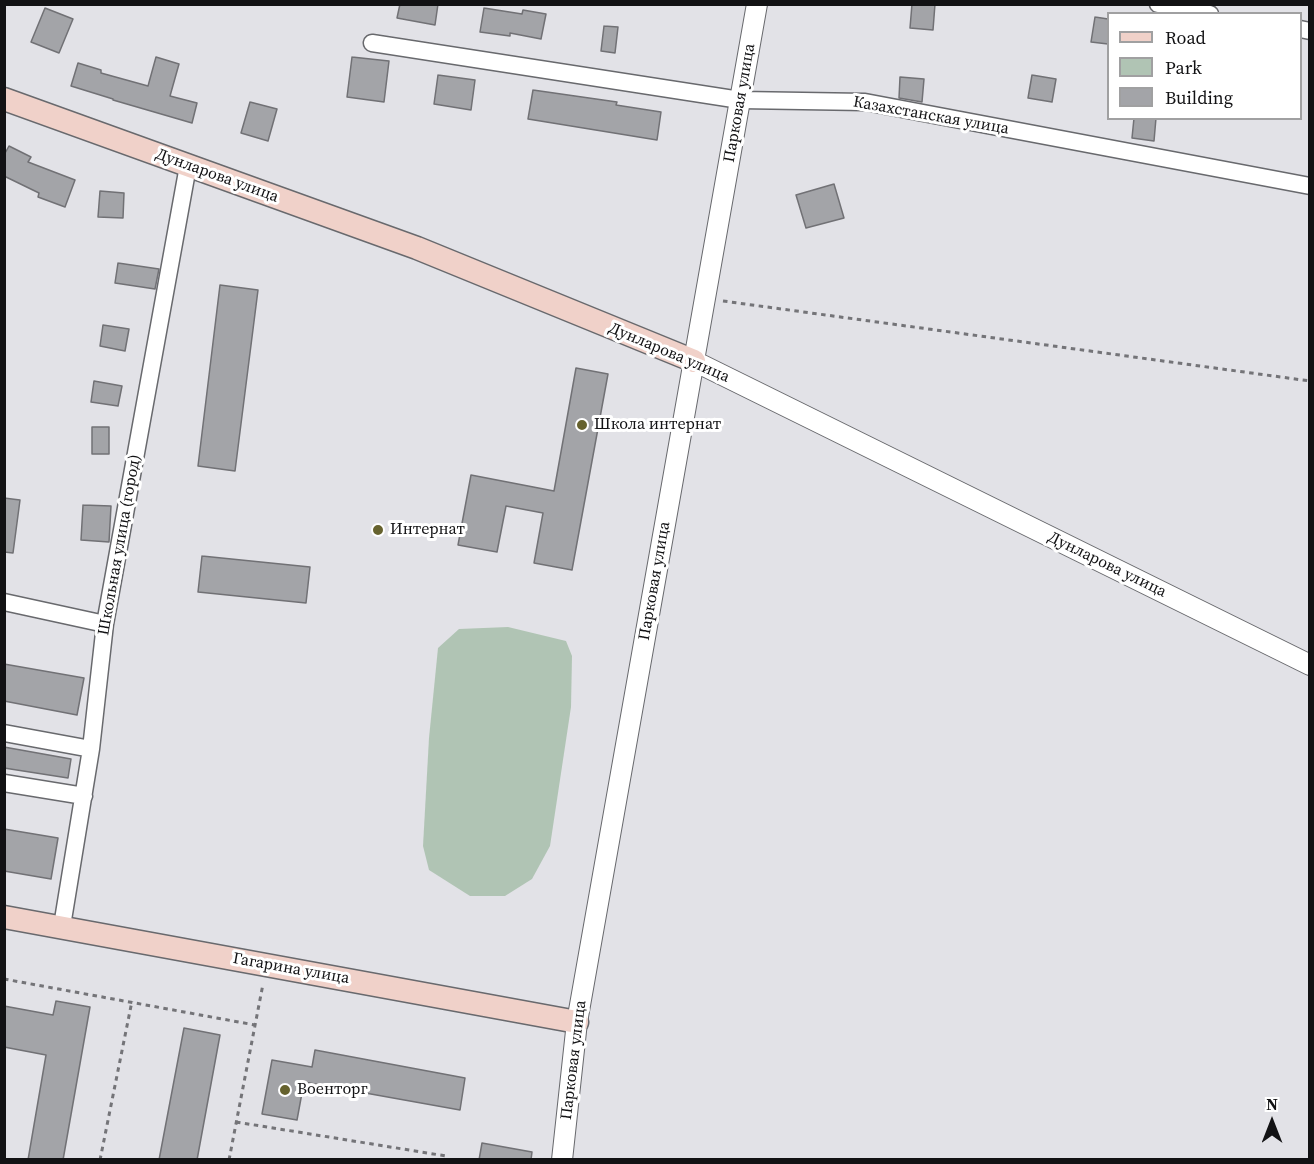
<!DOCTYPE html>
<meta charset="utf-8">
<style>
body{margin:0}
#map{position:relative;width:1314px;height:1164px;overflow:hidden;background:#e2e2e7;font-family:"Source Serif 4",serif}
canvas{display:block}
.frame{position:absolute;inset:0;border:6px solid #121214;pointer-events:none}
.legend{position:absolute;left:1107px;top:12px;width:195px;height:108px;box-sizing:border-box;background:#fff;border:2px solid #a0a0a1;margin:0;padding:8px 10px;list-style:none;font-size:18px;color:#121214}
.legend li{display:flex;align-items:center;gap:12px;height:30px}
.legend b{width:30px;border:2px solid #a0a0a1}
.north{position:absolute;left:1242px;top:1092px;width:60px;height:60px;-webkit-text-stroke:4px #fff;paint-order:stroke;rotate:0deg;font-size:16px;font-weight:700;line-height:24px;text-align:center;color:#121214}
.north::after{content:'';display:block;margin:auto;width:21px;height:27px;background:#121214;clip-path:polygon(50% 0,100% 100%,50% 72%,0 100%)}
</style>
<div id="map">
<canvas width="1314" height="1164"></canvas>
<div class="frame"></div>
<ul class="legend">
<li><b style="height:8px;background:#f0d1c9"></b>Road</li>
<li><b style="height:16px;background:#b0c4b4"></b>Park</li>
<li><b style="height:16px;background:#a3a4a8"></b>Building</li>
</ul>
<div class="north">N</div>
</div>
<script>
const ctx = document.querySelector('canvas').getContext('2d');
ctx.lineJoin = 'round';
function fill(path, color) { ctx.fillStyle = color; ctx.fill(path, 'evenodd'); }
const poly = rows => new Path2D(rows.map(r => 'M' + r).join(''));
function trace(path, color, width, dash) { ctx.strokeStyle = color; ctx.lineWidth = width; ctx.lineCap = dash ? 'butt' : 'round'; ctx.setLineDash(dash || []); ctx.stroke(path); }
function write(font, color, halo, rows, align = 'center') {
  ctx.font = font + ' "Source Serif 4",serif'; ctx.lineWidth = 6; ctx.setLineDash([]); ctx.textBaseline = 'middle'; ctx.strokeStyle = halo; ctx.fillStyle = color; for (const [text, x, y, turn = 0] of rows) {
    ctx.save(); ctx.translate(x, y); ctx.rotate((+turn || 0) * Math.PI / 180); ctx.textAlign = isNaN(turn) ? turn : align; if (halo) ctx.strokeText(text, 0, 0); ctx.fillText(text, 0, 0); ctx.restore();
  }
}
fill(poly([
 [508,627,566,641,572,656,571,707,550,846,532,879,505,896,470,896,429,870,423,846,429,738,438,648,459,629]
]), '#b0c4b4');
const building = poly([
 [400,4,438,4,435,25,397,18,400,4],
 [912,4,935,4,933,30,910,28,912,4],
 [45,8,73,19,59,53,31,42,45,8],
 [484,8,522,14,523,10,546,14,541,39,510,33,510,36,480,32,484,8],
 [1095,17,1108,19,1108,44,1091,42,1095,17],
 [604,26,618,27,615,53,601,51,604,26],
 [156,57,179,64,170,96,197,103,192,123,113,100,113,99,71,86,78,63,101,70,101,73,148,86,156,57],
 [352,57,389,61,384,102,347,97,352,57],
 [438,75,475,80,471,110,434,104,438,75],
 [1032,75,1056,79,1052,102,1028,98,1032,75],
 [900,77,924,79,922,102,899,98,900,77],
 [533,90,617,102,616,105,661,112,657,140,528,119,533,90],
 [250,102,277,109,268,141,241,133,250,102],
 [1134,118,1156,118,1154,141,1132,138,1134,118],
 [9,146,31,157,28,162,75,180,65,207,38,197,39,193,4,176,4,155,9,146],
 [834,184,844,218,806,228,796,195,834,184],
 [100,191,124,193,123,218,98,217,100,191],
 [118,263,159,269,155,289,115,283,118,263],
 [220,285,258,290,235,471,198,466,220,285],
 [103,325,129,329,125,351,100,346,103,325],
 [576,368,608,374,572,570,534,563,543,513,506,506,497,552,458,545,471,475,554,491,576,368],
 [94,381,122,386,118,406,91,402,94,381],
 [92,427,109,427,109,454,92,454,92,427],
 [4,498,20,500,13,553,4,552,4,498],
 [83,505,111,506,109,542,81,540,83,505],
 [202,556,310,567,306,603,198,592,202,556],
 [4,664,84,678,77,715,4,701,4,664],
 [4,747,71,759,68,778,4,768,4,747],
 [4,829,58,838,51,879,4,871,4,829],
 [56,1001,90,1007,63,1160,28,1160,46,1055,4,1047,4,1006,53,1015,56,1001],
 [184,1028,220,1035,197,1160,159,1160,184,1028],
 [315,1050,465,1078,460,1110,304,1082,297,1120,262,1114,272,1060,312,1067,315,1050],
 [482,1143,532,1152,531,1160,479,1160,482,1143]
]);
fill(building, '#a3a4a8');
trace(building, '#717175', 1.5);
const minor = poly([
 [1158,4,1210,14],
 [1300,29,1310,31],
 [372,43,740,100,865,102,1310,186],
 [4,602,105,624],
 [4,733,91,749],
 [4,783,84,796],
 [62,926,91,749,105,624,188,166]
]);
const tertiary = poly([
 [694,361,1310,665],
 [562,1160,577,1022,757,4]
]);
const secondary = poly([
 [4,99,417,248,694,361],
 [4,917,577,1022]
]);
trace(minor, '#68696d', 19);
trace(tertiary, '#68696d', 22);
trace(secondary, '#68696d', 25);
trace(poly([
 [723,301,1310,381],
 [4,979,255,1025],
 [236,1122,446,1156,446,1160],
 [100,1160,132,1001],
 [229,1160,263,984]
]), '#747478', 3, [4.5, 4.5]);
trace(minor, '#fff', 16);
trace(tertiary, '#fff', 20);
trace(secondary, '#f0d1c9', 22);
for (const [x, y, r, color] of [
 [582,425,6,"#66622e"],
 [378,530,6,"#66622e"],
 [285,1090,6,"#66622e"]
]) { const dot = new Path2D(); dot.arc(x, y, r, 0, 2 * Math.PI); ctx.fillStyle = color; ctx.fill(dot); trace(dot, '#fff', 2); }
write('16px', '#121214', '#fff', [
 ["Парковая улица",740,103,-80],
 ["Казахстанская улица",931,116,10],
 ["Дунларова улица",217,176,20],
 ["Дунларова улица",669,353,23],
 ["Школьная улица (город)",120,545,-80],
 ["Дунларова улица",1107,565,26],
 ["Парковая улица",655,581,-80],
 ["Гагарина улица",291,969,10],
 ["Парковая улица",574,1060,-83]
]);
write('16px', '#121214', '#fff', [
 ["Школа интернат",594,425],
 ["Интернат",390,530],
 ["Военторг",297,1090]
], 'left');
</script>
